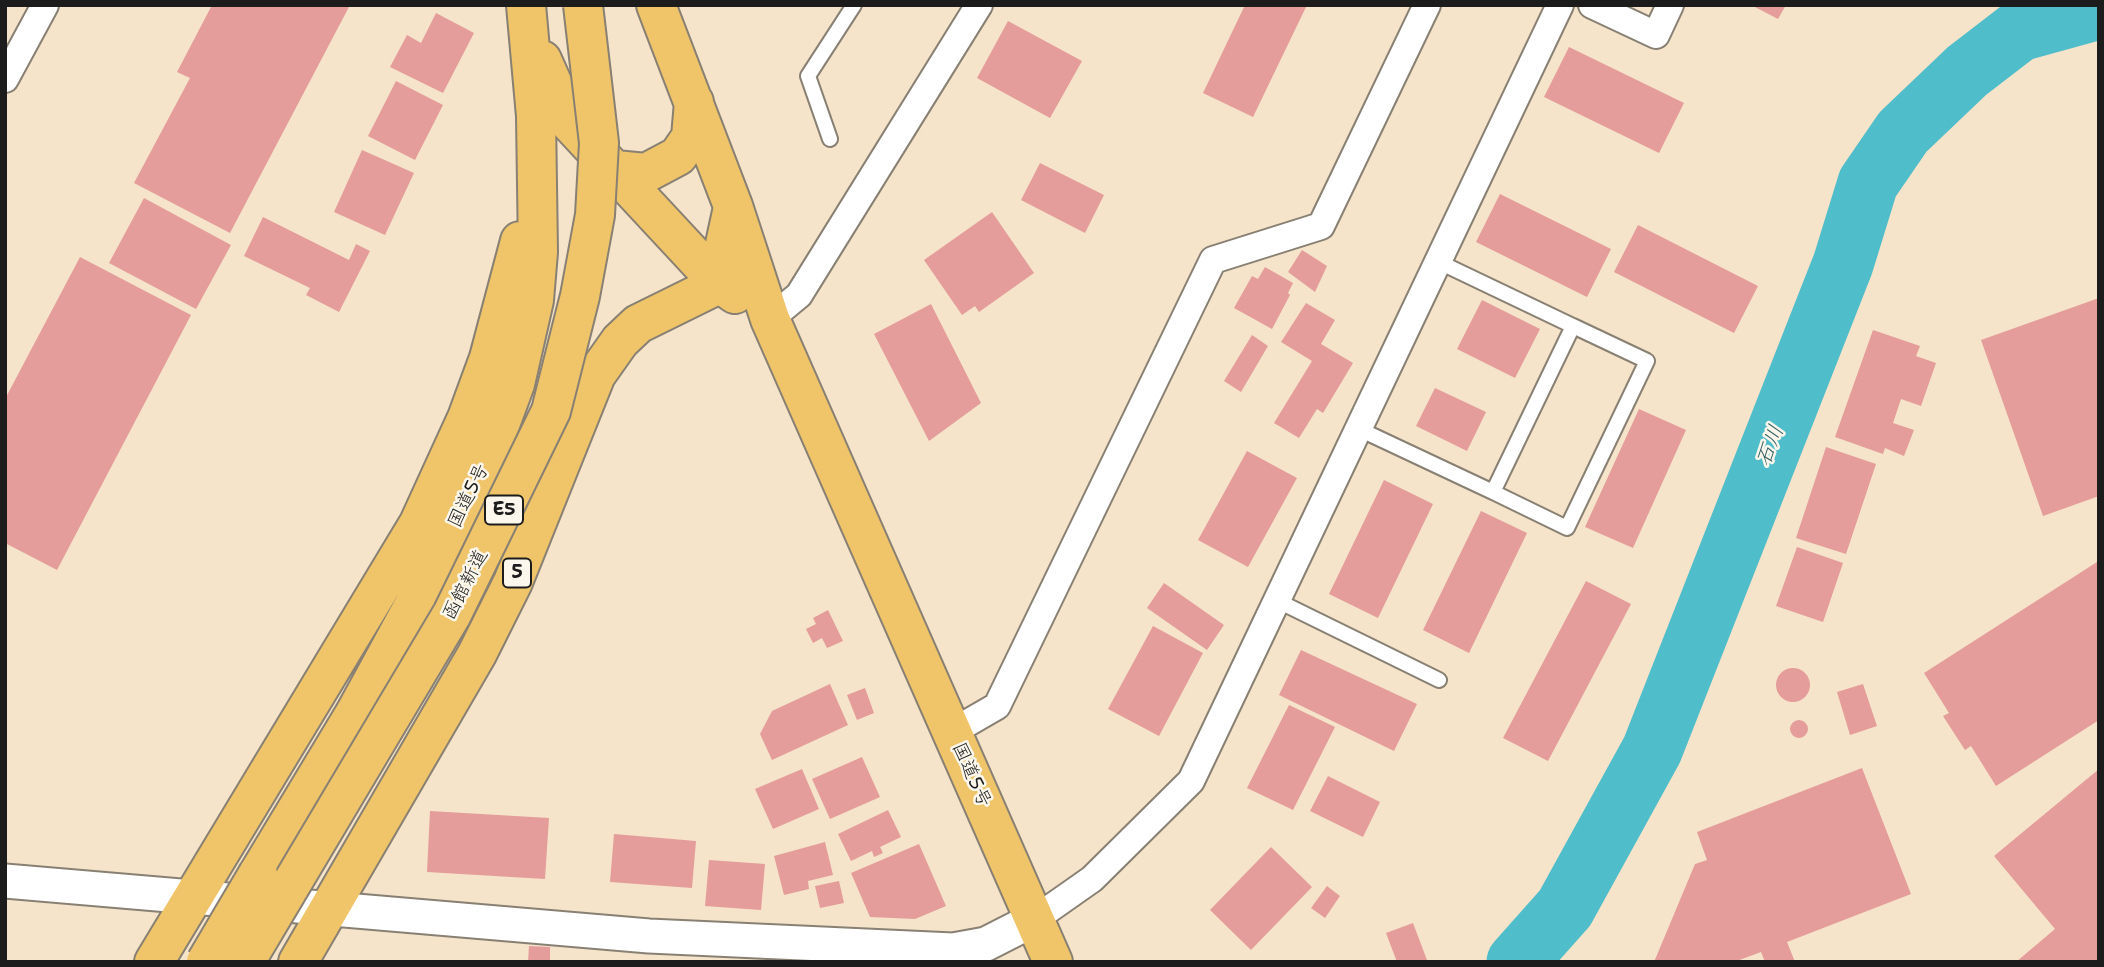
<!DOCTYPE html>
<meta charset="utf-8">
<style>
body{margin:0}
#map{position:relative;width:2104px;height:967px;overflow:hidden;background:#f5e3ca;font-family:"Shantell Sans",sans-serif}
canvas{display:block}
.frame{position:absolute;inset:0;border:7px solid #1c1c1c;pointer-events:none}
</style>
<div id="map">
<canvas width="2104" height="967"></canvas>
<div class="frame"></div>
</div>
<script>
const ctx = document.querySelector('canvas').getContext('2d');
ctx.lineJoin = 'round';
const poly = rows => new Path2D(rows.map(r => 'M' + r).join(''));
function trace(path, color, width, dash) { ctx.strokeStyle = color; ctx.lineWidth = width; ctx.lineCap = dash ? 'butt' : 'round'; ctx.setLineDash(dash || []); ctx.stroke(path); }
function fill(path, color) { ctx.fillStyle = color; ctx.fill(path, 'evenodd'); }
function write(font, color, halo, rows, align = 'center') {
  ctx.font = font + ' "Shantell Sans","Klee One",sans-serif'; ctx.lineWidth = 5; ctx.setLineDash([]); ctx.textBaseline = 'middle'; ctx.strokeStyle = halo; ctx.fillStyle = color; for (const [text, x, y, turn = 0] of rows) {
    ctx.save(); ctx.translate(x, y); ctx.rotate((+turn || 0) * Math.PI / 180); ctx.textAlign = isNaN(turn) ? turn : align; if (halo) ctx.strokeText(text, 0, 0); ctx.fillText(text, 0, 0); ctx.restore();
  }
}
trace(poly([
 [1517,962,1565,908,1652,750,1843,264,1868,183,1903,132,1967,71,2019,31,2099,9]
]), '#50bdca', 61);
fill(poly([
 [212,5,350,5,230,233,134,183,190,78,177,72],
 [1245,5,1307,5,1253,117,1203,93],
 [1751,5,1786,5,1778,19],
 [436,13,474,33,443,93,390,67,407,35,421,43],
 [1008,21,1082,61,1050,118,977,78],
 [1569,47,1684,103,1659,153,1544,97],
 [396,81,443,105,415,160,368,136],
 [362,150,414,173,385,235,334,212],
 [1040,163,1104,195,1085,233,1021,200],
 [1500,194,1611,249,1587,297,1476,242],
 [144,198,231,245,196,309,109,263],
 [992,212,1034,273,979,312,975,306,962,315,924,260],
 [263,217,349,260,356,244,370,251,339,312,306,295,310,288,244,256],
 [1638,225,1758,286,1734,333,1614,272],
 [1302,250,1327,266,1315,292,1288,272],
 [80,257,191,315,57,570,5,543,5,399],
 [1265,267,1293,283,1288,293,1290,295,1272,329,1234,308,1252,276,1258,279],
 [2099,298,2099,496,2043,516,1981,340],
 [1482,300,1540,329,1515,378,1457,349],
 [1306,303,1335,320,1321,344,1353,363,1323,413,1317,409,1299,438,1274,423,1312,361,1281,342],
 [931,304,981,403,929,441,874,334],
 [1873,330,1920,346,1916,356,1936,363,1921,406,1901,399,1893,423,1914,430,1904,456,1885,448,1883,454,1835,437],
 [1252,335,1268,346,1241,392,1224,381],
 [1435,388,1486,412,1467,451,1416,426],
 [1639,409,1686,430,1633,548,1585,527],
 [1826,447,1876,464,1846,554,1796,538],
 [1247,451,1297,478,1248,567,1198,540],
 [1384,480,1433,504,1378,618,1329,594],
 [1481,511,1527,533,1469,653,1423,630],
 [1797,547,1843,563,1823,622,1776,606],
 [2097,562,2099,720,1996,786,1971,746,1965,750,1943,716,1949,713,1924,673],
 [1586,581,1631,604,1548,761,1503,738],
 [1164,583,1224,625,1207,650,1147,608],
 [828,610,843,641,827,648,822,638,813,643,806,629,816,624,813,618],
 [1153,626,1203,653,1159,736,1108,709],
 [1301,650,1417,704,1394,751,1279,695],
 '1776 685a17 17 0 1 1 34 0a17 17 0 1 1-34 0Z',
 [830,684,848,725,772,760,760,734,772,711],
 [1863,684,1877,726,1850,735,1837,692],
 [865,688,874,713,857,720,847,695],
 [1289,705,1335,727,1293,810,1247,788],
 '1790 729a9 9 0 1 1 18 0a9 9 0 1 1-18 0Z',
 [862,757,880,797,830,819,812,779],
 [1862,768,1911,894,1787,942,1795,962,1765,962,1761,952,1734,962,1654,962,1695,864,1707,860,1697,832],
 [802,769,819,809,773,829,755,789],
 [2099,769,2099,962,2016,962,2055,929,1994,856],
 [1328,776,1380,802,1363,837,1310,811],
 [888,810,901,837,880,847,883,853,874,857,872,851,851,861,838,834],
 [430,811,549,818,545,879,427,872],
 [614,834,696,841,692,888,610,882],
 [825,842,833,875,808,881,809,889,784,895,774,856],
 [919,844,946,906,915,919,870,917,851,873],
 [1271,847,1312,887,1251,950,1210,910],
 [709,860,765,864,761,910,705,906],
 [839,881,844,903,820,908,815,886],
 [1327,886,1340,896,1325,918,1311,908],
 [1413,923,1427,960,1397,962,1386,933],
 [529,946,550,947,550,962,528,962]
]), '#e49d9b');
const service = poly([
 [830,139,808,76,854,5],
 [1359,429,1493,492,1573,326,1439,262],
 [1493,492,1567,528,1647,361,1573,326],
 [1278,601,1439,680]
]);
const minor = poly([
 [1592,5,1656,35,1670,5],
 [5,79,45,5],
 [770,319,799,295,979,5],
 [952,732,997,706,1213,260,1321,226,1427,5],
 [1035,919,1092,879,1191,781,1560,5]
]);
const tertiary = poly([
 [5,881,649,936,953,950,986,944,1035,919]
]);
const trunk = poly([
 [656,5,733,206,770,319,1053,962],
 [542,60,570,123,717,281,735,294],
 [615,170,646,173,678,156,691,137,694,102],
 [258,874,355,713,421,592,484,468,515,384,534,300,538,252,536,116,526,5],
 [154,962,419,523,467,418,489,358,520,241],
 [298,962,477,654,513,582,596,375,620,341,638,324,709,289,717,281,732,212]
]);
trace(service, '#888073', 18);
trace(minor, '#888073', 30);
trace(tertiary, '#888073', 37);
trace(trunk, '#888073', 42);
trace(service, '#fff', 14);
trace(minor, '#fff', 26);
trace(tertiary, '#fff', 33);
trace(trunk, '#f0c469', 38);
const trunkBridge = poly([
 [206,962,258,874],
 [245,962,452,614,551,411,580,296,595,215,599,143,583,5]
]);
trace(trunkBridge, '#888073', 42, []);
trace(trunkBridge, '#f0c469', 38);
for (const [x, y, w] of [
 [504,510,38],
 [517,573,28]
]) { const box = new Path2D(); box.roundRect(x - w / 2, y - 14.5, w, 29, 5); ctx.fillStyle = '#fbf7ec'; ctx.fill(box); trace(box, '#1c1c1c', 2); }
write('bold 18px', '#1c1c1c', null, [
 ["E5",504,510],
 ["5",517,573]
]);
write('19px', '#1c1c1c', '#fbf7ec', [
 ["国道5号",469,496,-64],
 ["函館新道",466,585,-63],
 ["国道5号",971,775,66]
]);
write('italic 21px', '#315c62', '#fbf7ec', [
 ["石川",1771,446,-69]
]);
</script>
